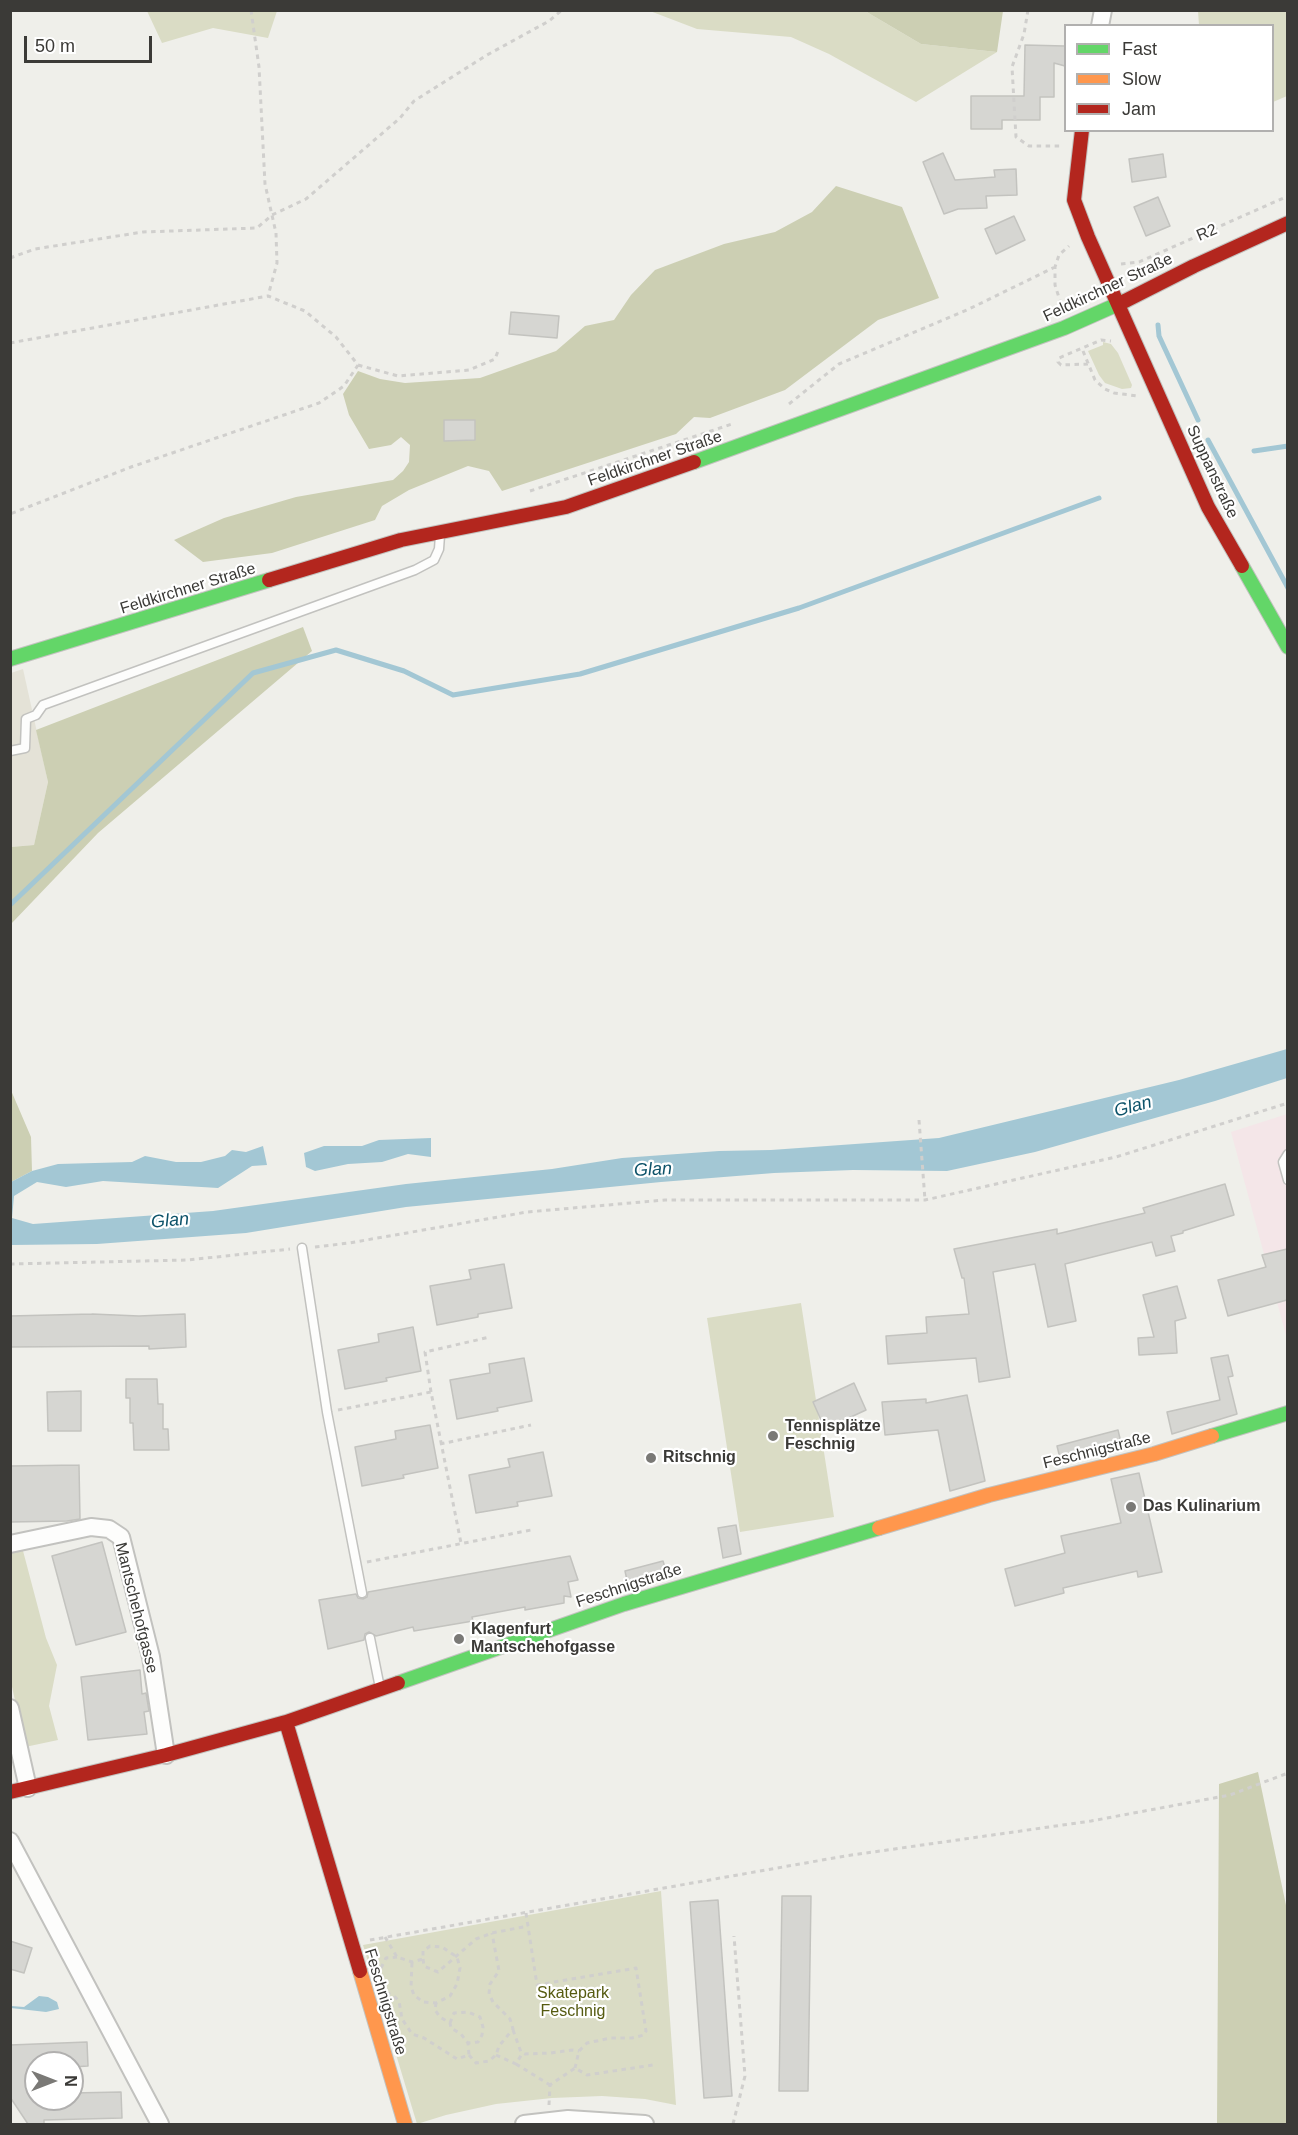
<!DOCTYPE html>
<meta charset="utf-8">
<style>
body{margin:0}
#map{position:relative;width:1298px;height:2135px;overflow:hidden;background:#efefea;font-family:Arial,sans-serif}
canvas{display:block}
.frame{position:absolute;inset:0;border:12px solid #3b3a37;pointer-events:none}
.legend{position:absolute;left:1064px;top:24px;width:210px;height:108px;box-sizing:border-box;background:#fff;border:2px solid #b1b0af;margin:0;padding:8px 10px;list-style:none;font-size:18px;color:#3b3a37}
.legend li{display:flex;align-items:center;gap:12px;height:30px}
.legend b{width:30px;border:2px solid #b1b0af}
.north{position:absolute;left:24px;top:2051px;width:60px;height:60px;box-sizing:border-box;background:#fff;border:2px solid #b1b0af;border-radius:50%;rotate:90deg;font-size:16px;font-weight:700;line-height:24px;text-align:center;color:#3b3a37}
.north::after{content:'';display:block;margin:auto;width:21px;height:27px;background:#7a7976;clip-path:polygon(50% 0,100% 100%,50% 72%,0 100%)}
.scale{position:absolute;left:24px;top:36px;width:128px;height:27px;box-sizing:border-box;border:3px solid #3b3a37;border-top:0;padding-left:8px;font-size:18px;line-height:21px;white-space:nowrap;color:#3b3a37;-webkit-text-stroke:4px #fff;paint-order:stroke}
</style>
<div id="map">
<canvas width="1298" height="2135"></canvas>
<div class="frame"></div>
<ul class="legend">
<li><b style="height:8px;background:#63d668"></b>Fast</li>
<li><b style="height:8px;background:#ff974d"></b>Slow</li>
<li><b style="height:8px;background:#b3261e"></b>Jam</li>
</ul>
<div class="north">N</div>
<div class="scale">50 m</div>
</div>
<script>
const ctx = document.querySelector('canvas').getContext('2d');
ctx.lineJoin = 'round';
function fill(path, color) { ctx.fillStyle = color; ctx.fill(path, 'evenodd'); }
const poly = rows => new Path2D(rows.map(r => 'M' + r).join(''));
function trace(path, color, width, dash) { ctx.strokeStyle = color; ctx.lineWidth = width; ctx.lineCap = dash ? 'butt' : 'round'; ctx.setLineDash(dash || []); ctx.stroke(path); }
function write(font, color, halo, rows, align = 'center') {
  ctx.font = font + ' Arial,sans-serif'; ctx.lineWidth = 4.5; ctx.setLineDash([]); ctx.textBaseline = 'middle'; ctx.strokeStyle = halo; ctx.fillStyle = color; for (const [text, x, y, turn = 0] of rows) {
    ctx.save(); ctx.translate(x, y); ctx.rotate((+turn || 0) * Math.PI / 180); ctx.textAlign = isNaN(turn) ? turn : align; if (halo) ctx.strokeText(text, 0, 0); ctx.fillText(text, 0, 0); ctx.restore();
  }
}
fill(poly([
 [23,669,48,782,34,845,11,847,11,673]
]), '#e4e2d7');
fill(poly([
 [1287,1114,1287,1339,1231,1132]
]), '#f4e6e8');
fill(poly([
 [147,11,277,11,268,38,213,28,162,43],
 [650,11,865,11,921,44,997,52,916,102,829,54,791,37,697,29],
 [1198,11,1287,11,1287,96,1273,102,1272,26,1199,25],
 [1103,342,1111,344,1118,353,1132,385,1131,388,1122,389,1105,383,1099,375,1088,351,1103,345],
 [801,1303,834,1517,740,1532,707,1318],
 [22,1547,46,1638,57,1665,49,1706,58,1740,25,1747,11,1682,10,1549],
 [661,1891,676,2105,645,2099,602,2096,552,2098,496,2104,446,2115,417,2124,363,1945]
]), '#dadcc5');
fill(poly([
 [865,11,1003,11,997,52,921,44],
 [836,186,902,207,939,298,878,320,785,390,710,418,694,417,676,434,502,491,489,471,468,466,409,490,382,506,375,520,272,553,203,562,174,540,224,518,296,497,393,480,403,471,409,462,410,445,401,437,391,445,369,449,349,415,343,394,358,371,380,379,405,383,480,378,556,351,585,326,614,320,631,295,655,270,724,244,775,232,812,212],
 [303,627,312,651,98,833,11,924,11,847,34,845,48,782,36,730],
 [10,1088,31,1137,32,1171,11,1182],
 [1258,1772,1287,1910,1287,2124,1217,2124,1219,1784]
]), '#cccfb3');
fill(poly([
 [1287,1049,1287,1078,1215,1101,1035,1152,947,1171,853,1170,774,1173,661,1182,406,1207,246,1233,97,1244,11,1245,11,1182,32,1171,58,1164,132,1162,145,1156,176,1162,201,1162,225,1156,232,1150,246,1152,263,1146,267,1165,252,1166,218,1188,103,1181,66,1187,37,1182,14,1196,12,1218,33,1224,213,1211,406,1184,552,1169,622,1158,719,1151,771,1150,939,1138,1179,1080],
 [431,1138,431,1157,408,1154,382,1162,348,1164,315,1171,306,1167,304,1153,324,1146,362,1146,379,1140],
 [39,1996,48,1997,57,2002,59,2009,46,2012,11,2008,11,2006,24,2007]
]), '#a3c7d4');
trace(poly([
 [1158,325,1159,336,1198,420],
 [1208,440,1288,588],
 [1254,451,1288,446],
 [10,905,253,673,336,650,404,671,453,695,580,674,799,608,1099,498]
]), '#a3c7d4', 5);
const building = poly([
 [1025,45,1065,46,1065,66,1054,63,1054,97,1040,97,1040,120,1002,120,1002,129,971,129,971,96,1024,96,1025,45],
 [943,153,955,180,995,177,994,170,1016,169,1017,195,986,196,987,208,958,209,944,214,923,162,943,153],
 [1163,154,1166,177,1132,182,1129,159,1163,154],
 [1158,197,1170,226,1146,236,1134,207,1158,197],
 [1014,216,1025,240,996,254,985,229,1014,216],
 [511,312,559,316,557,338,509,334,511,312],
 [444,420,475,420,475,440,444,441,444,420],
 [1225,1184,1234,1215,1183,1231,1183,1233,1171,1236,1175,1251,1156,1256,1152,1242,1065,1264,1076,1321,1048,1327,1035,1264,993,1272,1010,1377,979,1382,976,1358,888,1364,886,1336,927,1333,926,1317,969,1314,964,1278,962,1278,954,1249,1057,1229,1057,1234,1145,1213,1143,1208,1225,1184],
 [1287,1249,1287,1300,1228,1316,1218,1280,1266,1267,1262,1255,1287,1249],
 [504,1264,512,1308,478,1314,478,1317,437,1325,430,1286,471,1279,469,1270,504,1264],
 [1177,1286,1186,1318,1175,1321,1177,1353,1139,1355,1138,1338,1154,1337,1143,1295,1177,1286],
 [92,1314,139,1316,185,1314,186,1347,149,1349,149,1346,10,1347,10,1316,92,1314],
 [413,1327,421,1371,386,1378,387,1381,345,1389,338,1350,379,1342,378,1334,413,1327],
 [1228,1355,1233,1376,1228,1377,1237,1414,1172,1434,1167,1412,1220,1400,1211,1358,1228,1355],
 [524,1358,532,1401,497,1408,498,1411,457,1419,450,1380,490,1373,489,1364,524,1358],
 [126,1379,157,1379,158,1404,163,1404,163,1429,168,1429,169,1450,134,1450,133,1423,130,1423,130,1398,126,1398,126,1379],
 [854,1383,866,1410,825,1429,813,1402,854,1383],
 [81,1391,81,1431,48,1431,47,1392,81,1391],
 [967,1395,985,1481,950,1491,938,1430,885,1435,882,1402,926,1399,926,1403,967,1395],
 [430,1425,438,1468,403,1475,404,1478,362,1486,355,1447,396,1439,395,1431,430,1425],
 [1118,1430,1122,1447,1061,1462,1057,1446,1118,1430],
 [543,1452,552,1496,517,1502,518,1506,476,1513,469,1475,510,1467,508,1459,543,1452],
 [79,1465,80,1519,67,1521,10,1522,10,1466,79,1465],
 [1139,1473,1162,1572,1138,1577,1137,1571,1063,1588,1064,1593,1015,1606,1005,1569,1065,1553,1061,1536,1121,1523,1111,1479,1139,1473],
 [736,1525,741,1554,723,1558,718,1528,736,1525],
 [102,1542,126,1632,76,1645,52,1556,102,1542],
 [570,1556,578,1580,568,1582,571,1597,564,1596,564,1603,525,1610,525,1607,472,1617,473,1621,414,1631,413,1627,376,1636,369,1632,365,1634,364,1640,328,1649,319,1600,356,1594,358,1598,363,1599,367,1597,368,1592,570,1556],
 [663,1561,667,1574,628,1585,625,1571,663,1561],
 [140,1670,142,1694,146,1693,149,1711,144,1712,147,1734,88,1740,81,1677,140,1670],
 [782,1896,811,1896,808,2091,779,2091,782,1896],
 [718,1900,732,2096,704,2098,690,1902,718,1900],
 [10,1941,32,1948,24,1973,10,1969,10,1941],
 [87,2042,88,2066,72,2067,72,2063,36,2063,36,2099,72,2099,72,2093,121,2092,122,2118,44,2120,44,2124,28,2124,10,2097,10,2045,87,2042]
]);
fill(building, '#d6d6d2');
trace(building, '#c3c3bf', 1.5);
const lane = poly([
 [10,751,25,748,26,719,36,715,43,705,415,570,434,560,439,549,440,535],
 [1288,1154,1283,1162,1288,1180],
 [302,1248,327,1412,362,1593],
 [370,1638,380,1688]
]);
const street = poly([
 [1100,26,1103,10],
 [10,1544,91,1527,109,1529,121,1537,151,1657,166,1755],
 [10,1708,28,1788],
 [10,1841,160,2124],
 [524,2124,568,2119,645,2124]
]);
const fast = poly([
 [694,462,1064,328,1125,301],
 [1242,566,1288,647],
 [10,659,269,580],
 [1212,1436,1288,1413],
 [398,1683,624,1604,879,1528]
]);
const slow = poly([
 [879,1528,989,1495,1154,1454,1212,1436],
 [360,1971,405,2124]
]);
const jam = poly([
 [1082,130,1074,200,1088,237,1208,507,1242,566],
 [1125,301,1194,266,1288,223],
 [269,580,401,540,566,507,694,462],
 [286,1722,360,1971],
 [10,1792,166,1755,286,1722,398,1683]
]);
trace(lane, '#c2c2bf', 11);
trace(street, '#c2c2bf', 20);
trace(fast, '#c2c2bf', 16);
trace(slow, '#c2c2bf', 16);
trace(jam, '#c2c2bf', 16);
trace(poly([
 [251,10,259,67,265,184,276,233,277,263,268,296],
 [1028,10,1024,34,1012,67,1016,137,1029,146,1060,146],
 [10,258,35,249,143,232,257,228,272,215,306,199,400,118,414,101,487,55,549,21,562,10],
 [1121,264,1139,262,1288,196],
 [1061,304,1055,285,1055,267,1059,255,1069,246],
 [10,343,268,296,305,311,336,337,358,365,344,386,319,403,131,467,10,514],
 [1083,351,1095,380,1105,389,1114,393,1138,396],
 [1088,364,1061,365,1058,362,1059,358,1101,340,1111,341],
 [358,365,398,376,469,370,495,359,498,351],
 [789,404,839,364,969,309,1055,267],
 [530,491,732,424],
 [919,1120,925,1200],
 [315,1247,349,1243,527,1212,665,1200,925,1200,1116,1157,1288,1103],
 [10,1264,188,1260,290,1249],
 [431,1392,425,1352,490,1337],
 [338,1410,431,1392,461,1543],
 [440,1444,531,1425],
 [367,1562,531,1530],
 [526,1913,537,1985,636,1968,646,2031,644,2035,632,2038,611,2038,587,2043,579,2051,575,2068],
 [385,1937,397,1957,412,1962,423,1959,423,1951,430,1946,442,1947,457,1957,460,1968,457,1984,450,1996,436,2003,423,2002,414,1995,411,1987,412,1962],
 [370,1940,845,1856,1091,1821,1230,1795,1288,1773],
 [423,1959,424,1966,438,1972,476,1939,492,1933,528,1926],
 [381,1968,386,1958,397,1957],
 [386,1993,393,1995,399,2001,402,2019,412,2034,424,2038,457,2059,469,2055,468,2043,461,2034,451,2028,450,2023,440,2017,435,2010,436,2003],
 [450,2023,454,2013,468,2012,480,2017,483,2027,482,2035,478,2042,468,2043],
 [513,2030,521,2052,525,2054,551,2053,572,2050,579,2051],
 [469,2055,476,2063,489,2061,496,2055,499,2046,513,2029,510,2019,493,2002,489,1994,490,1984,499,1971,492,1933],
 [496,2055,516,2064,523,2052],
 [516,2064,550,2085],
 [549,2105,550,2085,575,2068,587,2075,653,2065],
 [733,2124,745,2076,734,1936]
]), '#d0cfcd', 3, [4.5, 4.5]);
trace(lane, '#fdfdfc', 8);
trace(street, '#fdfdfc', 16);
trace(fast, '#63d668', 14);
trace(slow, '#ff974d', 14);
trace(jam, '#b3261e', 14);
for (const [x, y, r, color] of [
 [773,1436,6,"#7a7976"],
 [651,1458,6,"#7a7976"],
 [1131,1507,6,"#7a7976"],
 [459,1639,6,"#7a7976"]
]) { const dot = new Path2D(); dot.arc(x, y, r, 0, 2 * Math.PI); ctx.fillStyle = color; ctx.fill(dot); trace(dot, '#fff', 2); }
write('16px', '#3b3a37', '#fff', [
 ["R2",1207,233,-23],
 ["Feldkirchner Straße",1108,288,-25],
 ["Feldkirchner Straße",655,459,-19],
 ["Suppanstraße",1212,472,65],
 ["Feldkirchner Straße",188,589,-17],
 ["Feschnigstraße",1097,1451,-14],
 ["Feschnigstraße",629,1586,-18],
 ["Mantschehofgasse",136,1608,76],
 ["Feschnigstraße",385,2002,73]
]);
write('bold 16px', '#3b3a37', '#fff', [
 ["Tennisplätze",785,1427],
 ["Feschnig",785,1445],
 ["Ritschnig",663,1458],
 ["Das Kulinarium",1143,1507],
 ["Klagenfurt",471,1630],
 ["Mantschehofgasse",471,1648]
], 'left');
write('16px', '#565b11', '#fff', [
 ["Skatepark",573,1994],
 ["Feschnig",573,2012]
]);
write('italic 18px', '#0c5269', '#fff', [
 ["Glan",1133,1107,-15],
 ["Glan",653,1170,-3],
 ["Glan",170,1221,-5]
]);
</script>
